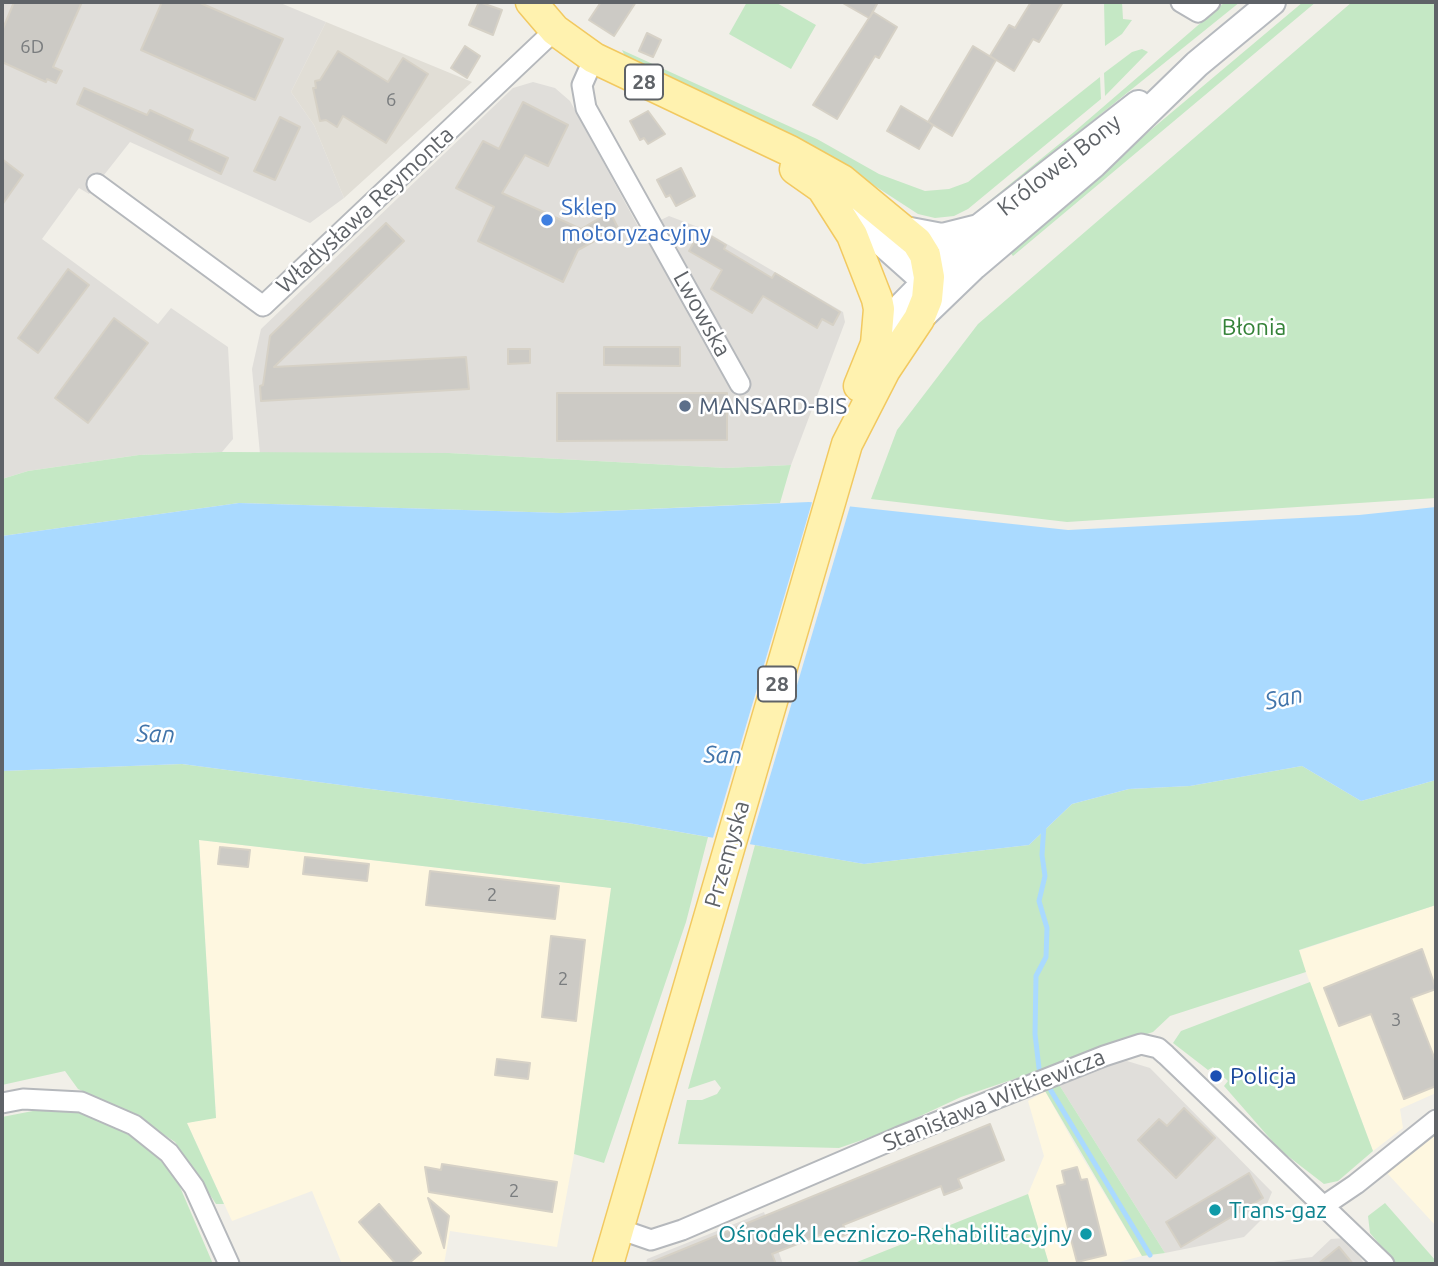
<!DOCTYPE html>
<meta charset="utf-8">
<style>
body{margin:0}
#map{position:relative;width:1438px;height:1266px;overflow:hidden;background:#f1efe8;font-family:Ubuntu,sans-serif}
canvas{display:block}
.frame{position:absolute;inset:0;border:4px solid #5f6368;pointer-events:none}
</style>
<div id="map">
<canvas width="1438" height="1266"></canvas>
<div class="frame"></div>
</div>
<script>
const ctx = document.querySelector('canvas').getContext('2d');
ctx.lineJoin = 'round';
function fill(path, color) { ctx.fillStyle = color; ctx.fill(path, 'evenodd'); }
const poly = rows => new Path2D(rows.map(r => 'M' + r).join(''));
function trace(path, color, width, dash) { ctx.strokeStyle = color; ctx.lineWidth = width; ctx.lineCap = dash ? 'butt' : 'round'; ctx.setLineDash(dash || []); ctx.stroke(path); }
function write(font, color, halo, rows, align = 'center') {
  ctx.font = font + ' Ubuntu,sans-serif'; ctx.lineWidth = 5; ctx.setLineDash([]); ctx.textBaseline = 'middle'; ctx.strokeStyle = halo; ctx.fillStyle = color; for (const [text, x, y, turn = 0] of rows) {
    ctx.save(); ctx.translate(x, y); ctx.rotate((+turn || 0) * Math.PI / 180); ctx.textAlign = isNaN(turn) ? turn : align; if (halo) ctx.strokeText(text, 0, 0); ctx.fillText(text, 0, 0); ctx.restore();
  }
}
fill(poly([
 [199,840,612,888,574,1154,557,1247,450,1231,444,1264,342,1264,312,1191,232,1221,187,1123,216,1117],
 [1436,905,1436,1093,1400,1109,1403,1128,1373,1151,1298,951],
 [1045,1091,1076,1147,1142,1256,1111,1264,1049,1264,1028,1194,1044,1156,1028,1101],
 [1436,1131,1436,1226,1386,1172]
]), '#fef7e0');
fill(poly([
 [2,2,278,2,326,22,291,92,314,125,344,198,310,223,130,142,89,194,79,188,42,239,158,324,171,308,228,347,233,439,222,452,139,455,28,471,2,479],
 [533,82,555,88,570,101,640,230,669,216,698,227,843,312,845,322,791,465,726,468,449,453,260,454,252,369,261,329,513,88],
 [1127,1061,1150,1068,1272,1192,1260,1221,1244,1237,1165,1253,1058,1083,1100,1065],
 [764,1212,783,1264,646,1264,647,1259],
 [1345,1238,1365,1264,1258,1264,1312,1257,1331,1239]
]), '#e0deda');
fill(poly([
 [326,22,472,82,344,198,314,125,291,92]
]), '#e1ded6');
fill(poly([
 [747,2,775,2,816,25,791,69,729,34],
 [1104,2,1122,2,1123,19,1132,20,1122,34,1105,46],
 [1225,2,1240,2,978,213,977,211,1074,132],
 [1303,2,1316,2,1013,256,1008,250],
 [1352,2,1436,2,1436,498,1067,522,871,499,897,430,978,324],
 [1142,49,1148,52,1105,96,1104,73,1132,52],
 [622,50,817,139,879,174,925,191,949,189,968,182,1100,77,1101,99,968,209,954,216,935,218,918,214,858,175,626,58],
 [222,452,449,453,726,468,791,465,780,503,561,513,239,503,2,536,2,479,28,471,139,455],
 [182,764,628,823,708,837,686,922,604,1163,574,1154,611,888,199,840,216,1118,187,1123,224,1204,216,1204,175,1142,130,1112,78,1089,65,1071,2,1085,2,771],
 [1302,766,1361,801,1436,780,1436,905,1299,950,1306,972,1170,1016,1153,1032,961,1097,888,1131,839,1148,678,1144,687,1100,702,1100,717,1094,721,1088,715,1080,688,1089,755,845,864,864,1029,845,1072,804,1129,789,1190,786],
 [1310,982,1373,1151,1338,1181,1324,1184,1280,1150,1224,1086,1228,1081,1213,1067,1208,1070,1173,1043,1181,1031],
 [1058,1083,1165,1253,1142,1256,1045,1091],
 [38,1110,80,1110,143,1140,177,1180,213,1264,2,1264,2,1117],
 [1028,1194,1049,1264,852,1264],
 [1385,1203,1436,1261,1436,1264,1396,1264,1370,1233,1368,1216]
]), '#c5e8c5');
fill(poly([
 [809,502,1068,530,1359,515,1436,507,1436,780,1361,801,1302,766,1190,786,1129,789,1072,804,1029,845,864,864,628,823,182,764,2,771,2,536,239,503,561,513]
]), '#aadaff');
fill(poly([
 [813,499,851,503,749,847,712,841]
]), '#f1efe8');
trace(poly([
 [1039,1068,1035,1034,1036,976,1046,957,1047,928,1039,901,1045,876,1042,855,1044,824],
 [1047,1084,1150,1255]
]), '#aadaff', 5);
const building = poly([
 [14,2,82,2,53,67,62,71,56,83,47,79,46,82,2,62,2,31,14,2],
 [162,2,198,2,283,39,255,100,141,50,162,2],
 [479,2,502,10,493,35,469,25,479,2],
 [601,2,636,2,614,36,589,20,601,2],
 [841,2,878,2,870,17,873,12,897,27,879,58,875,56,837,119,813,105,869,18,841,2],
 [1031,2,1063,2,1039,42,1033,39,1014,71,990,56,1009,25,1015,28,1031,2],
 [647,33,661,40,653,57,639,51,647,33],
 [465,46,480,56,467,78,451,68,465,46],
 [973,46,996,60,952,136,930,123,933,125,919,149,887,131,901,106,928,122,973,46],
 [338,51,388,82,403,58,428,74,386,143,343,116,337,127,326,120,320,121,313,88,316,88,315,81,320,80,338,51],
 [84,88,147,115,150,110,193,130,189,140,228,158,221,174,77,104,84,88],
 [523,102,568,125,548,166,525,155,502,193,581,229,610,212,618,228,578,250,563,282,478,241,494,207,456,188,483,141,499,149,523,102],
 [648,111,665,134,648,144,644,138,640,140,630,121,648,111],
 [280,117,300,127,275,180,254,171,280,117],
 [2,159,23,175,2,205,2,159],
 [681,168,695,196,676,206,670,195,666,197,657,180,681,168],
 [386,223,404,241,274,367,466,357,469,389,261,401,260,386,263,385,270,336,386,223],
 [701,230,726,245,724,249,772,278,775,273,840,312,833,325,822,319,817,328,763,296,752,313,711,289,722,270,689,251,701,230],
 [68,269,89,285,38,353,18,338,68,269],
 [114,318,148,343,88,423,55,398,114,318],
 [604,347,680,347,680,366,604,365,604,347],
 [508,349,530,349,530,363,508,364,508,349],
 [557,393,727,393,727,440,557,441,557,393],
 [220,847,250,850,248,867,218,864,220,847],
 [305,857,369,864,367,881,303,874,305,857],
 [430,871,559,886,555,919,426,905,430,871],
 [551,936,585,940,576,1021,542,1017,551,936],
 [1422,949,1436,989,1411,998,1436,1062,1436,1086,1404,1099,1371,1014,1339,1026,1324,988,1422,949],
 [497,1059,530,1063,528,1079,495,1075,497,1059],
 [1184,1108,1215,1138,1176,1178,1138,1140,1159,1119,1167,1126,1184,1108],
 [990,1124,1004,1160,958,1179,962,1188,944,1195,941,1186,843,1225,847,1234,829,1242,825,1233,772,1254,776,1264,647,1264,990,1124],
 [442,1164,557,1182,552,1212,429,1192,425,1167,441,1170,442,1164],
 [1077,1167,1081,1180,1087,1179,1106,1255,1077,1262,1057,1186,1065,1184,1062,1171,1077,1167],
 [1249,1173,1263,1198,1181,1247,1166,1222,1249,1173],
 [428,1198,449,1216,444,1248,428,1198],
 [379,1204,421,1253,408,1264,396,1264,359,1222,379,1204],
 [1339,1247,1353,1264,1318,1264,1339,1247]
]);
fill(building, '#cccac5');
trace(building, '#d6d1c6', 2);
const street = poly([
 [1181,2,1198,12,1210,2],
 [594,58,582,85,586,108,740,384],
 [97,184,263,306,555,30],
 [2,1103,23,1099,81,1102,134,1125,169,1153,194,1187,229,1264],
 [1325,1205,1356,1184,1436,1120],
 [619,1229,651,1240,682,1230,899,1137,1104,1056,1141,1044,1158,1048,1166,1055,1384,1264]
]);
const secondary = poly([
 [841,206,915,272,929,277,945,277],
 [905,230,942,237,978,228],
 [919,319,974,266,1094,164,1197,64,1272,2],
 [876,344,903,305,980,227,1138,104]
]);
const primary = poly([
 [531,2,555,30,594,58,790,151,842,180,917,242,925,255,929,277,927,299,919,319,885,370,847,444,608,1264],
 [795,169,822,188,852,235,877,299,879,309,876,344,859,386]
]);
trace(street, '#b5b8bc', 23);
trace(secondary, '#b6babf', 30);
trace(primary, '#f2c960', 33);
trace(street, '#fff', 19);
trace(secondary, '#fff', 26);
trace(primary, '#fff2af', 30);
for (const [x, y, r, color] of [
 [547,220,7,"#3f7fe0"],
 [685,406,7,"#5c6f8a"],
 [1216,1076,7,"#1a4fb4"],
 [1215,1210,7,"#0f9aa8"],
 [1086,1234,7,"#0f9aa8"]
]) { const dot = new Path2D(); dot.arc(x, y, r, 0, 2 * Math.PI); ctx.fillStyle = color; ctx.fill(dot); trace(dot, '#fff', 2.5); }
write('19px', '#7a7d7f', null, [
 ["6D",32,47],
 ["6",391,100],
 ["2",492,895],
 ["2",563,979],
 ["3",1396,1020],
 ["2",514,1191]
]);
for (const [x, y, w] of [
 [644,82,38],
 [777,684,38]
]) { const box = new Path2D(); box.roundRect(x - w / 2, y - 17.5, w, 35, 5); ctx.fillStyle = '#fff'; ctx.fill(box); trace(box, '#5f6368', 2); }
write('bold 21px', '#5f6368', null, [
 ["28",644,82],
 ["28",777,684]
]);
write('23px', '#5f6368', '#fff', [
 ["Królowej Bony",1059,165,-38],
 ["Władysława Reymonta",365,210,-43],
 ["Lwowska",702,314,61],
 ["Przemyska",727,854,-74],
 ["Stanisława Witkiewicza",994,1100,-22]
]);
write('23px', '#366cbe', '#fff', [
 ["Sklep",561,207],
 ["motoryzacyjny",561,233]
], 'left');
write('23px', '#348238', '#fff', [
 ["Błonia",1254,327]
]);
write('23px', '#4e5e75', '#fff', [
 ["MANSARD-BIS",699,406]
], 'left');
write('23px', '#164399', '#fff', [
 ["Policja",1230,1076]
], 'left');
write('23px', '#0d838f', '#fff', [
 ["Trans-gaz",1229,1210],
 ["Ośrodek Leczniczo-Rehabilitacyjny",1072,1234,"right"]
], 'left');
write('italic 24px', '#4174aa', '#fff', [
 ["San",1284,698,-12],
 ["San",156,734,2],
 ["San",723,755,2]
]);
</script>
